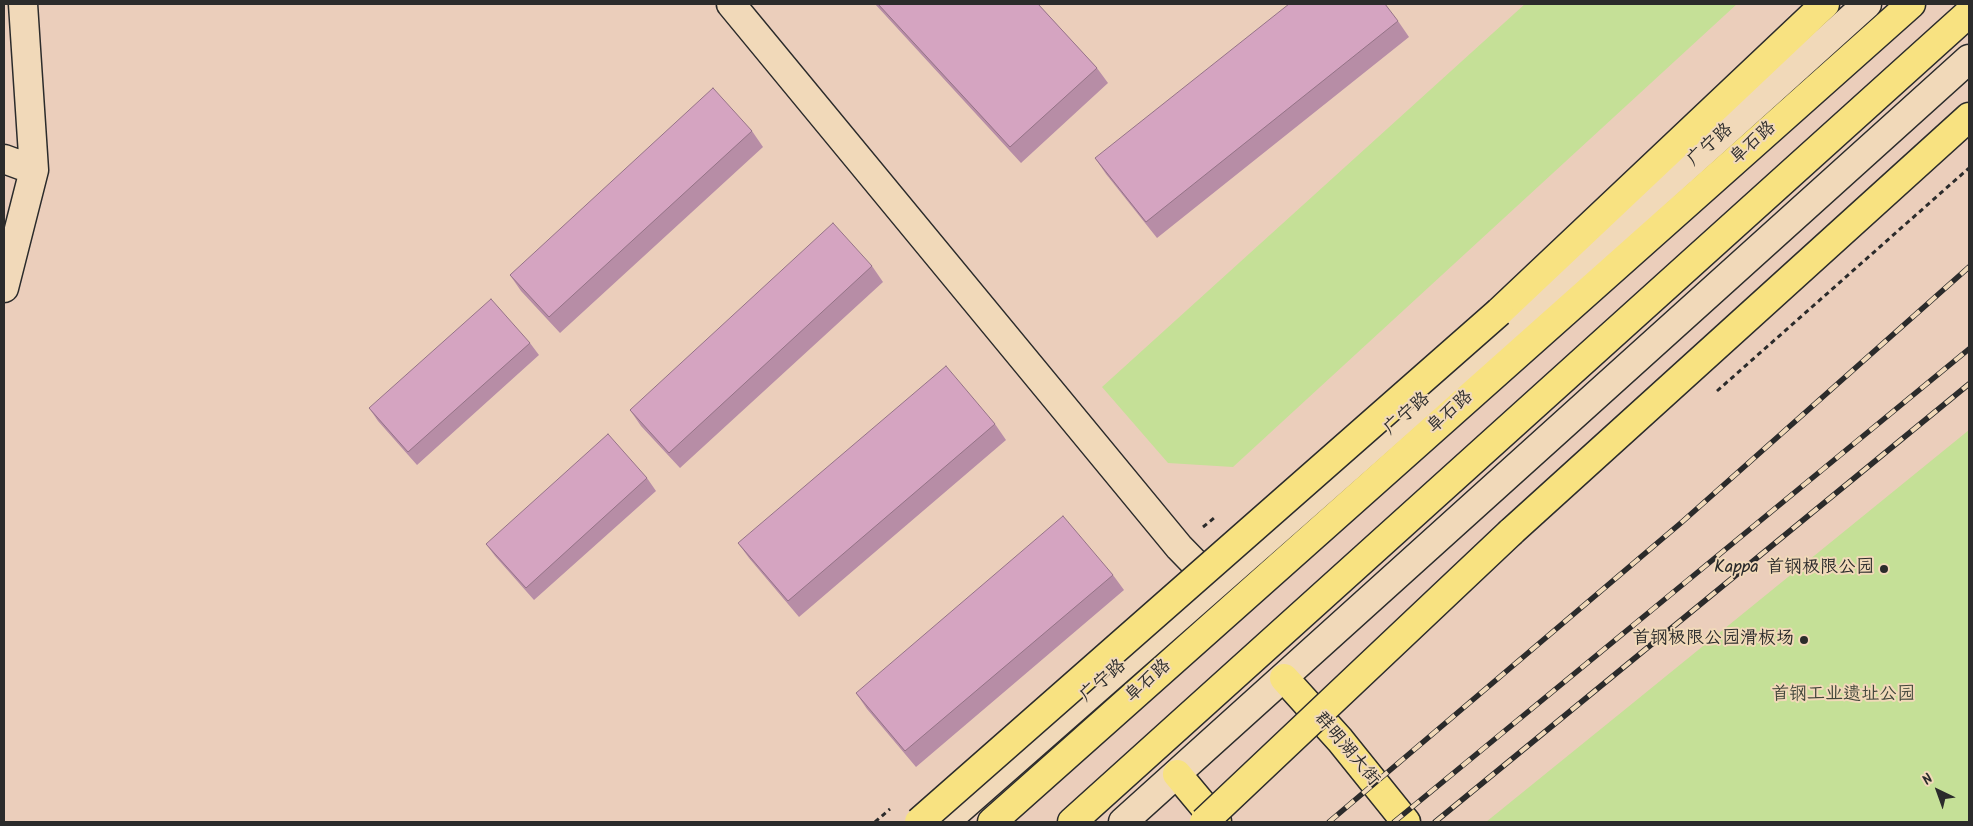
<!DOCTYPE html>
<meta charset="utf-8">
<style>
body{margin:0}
#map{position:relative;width:1973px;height:826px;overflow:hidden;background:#ebcebb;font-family:Kalam,sans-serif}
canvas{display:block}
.frame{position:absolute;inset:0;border:5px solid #2b2b2b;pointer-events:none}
.north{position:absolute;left:1913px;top:766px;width:50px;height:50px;-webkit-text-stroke:4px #f1d9b9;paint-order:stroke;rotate:318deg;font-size:14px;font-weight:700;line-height:20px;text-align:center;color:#2b2b2b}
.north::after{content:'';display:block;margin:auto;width:18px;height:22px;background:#2b2b2b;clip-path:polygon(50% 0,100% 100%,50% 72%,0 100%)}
</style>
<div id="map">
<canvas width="1973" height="826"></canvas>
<div class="frame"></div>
<div class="north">N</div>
</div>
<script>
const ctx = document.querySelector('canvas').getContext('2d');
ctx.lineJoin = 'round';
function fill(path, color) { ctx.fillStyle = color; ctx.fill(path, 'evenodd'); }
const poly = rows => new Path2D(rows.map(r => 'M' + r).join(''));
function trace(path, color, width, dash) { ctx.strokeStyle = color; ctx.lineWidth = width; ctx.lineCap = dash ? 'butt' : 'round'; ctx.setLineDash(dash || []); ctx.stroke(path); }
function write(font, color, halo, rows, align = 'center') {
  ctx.font = font + ' Kalam,"LXGW WenKai TC",sans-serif'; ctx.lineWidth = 4; ctx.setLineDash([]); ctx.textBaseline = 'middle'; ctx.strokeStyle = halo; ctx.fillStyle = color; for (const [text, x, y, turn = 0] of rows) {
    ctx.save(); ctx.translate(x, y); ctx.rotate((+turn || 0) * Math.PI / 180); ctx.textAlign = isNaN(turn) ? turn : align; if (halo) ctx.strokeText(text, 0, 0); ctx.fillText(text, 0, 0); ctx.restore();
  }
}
fill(poly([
 [1525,4,1737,4,1233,467,1168,463,1102,387],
 [1969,430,1969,822,1486,822,1628,707]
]), '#c5e097');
const minor = poly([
 [731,4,1179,547,1215,584],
 [4,159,34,170],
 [4,288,34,170,23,4],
 [945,822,1537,302,1867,4],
 [1123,822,1969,59]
]);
const major = poly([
 [1284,678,1340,740,1406,822],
 [1177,774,1217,822]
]);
const highway = poly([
 [1499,312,1825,4],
 [1511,532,1969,117],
 [992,822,1911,4],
 [1072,822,1969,13]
]);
trace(minor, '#2b2b2b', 31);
trace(major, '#2b2b2b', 31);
trace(highway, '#2b2b2b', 31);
trace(poly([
 [1717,391,1969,168],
 [1203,527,1214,518],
 [875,822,890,809]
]), '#2b2b2b', 3, [5, 4]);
trace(minor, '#f1d9b9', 28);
trace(major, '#f8e281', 28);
trace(highway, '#f8e281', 28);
const rail = poly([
 [1329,822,1682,522,1969,267],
 [1394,822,1969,349],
 [1435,822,1969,384]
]);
trace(rail, '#2b2b2b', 5.5);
trace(rail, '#f1d9b9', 4, [11]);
const highwayBridge = poly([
 [919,822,1499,312],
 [1204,822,1511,532]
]);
trace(highwayBridge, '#2b2b2b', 31, []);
trace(highwayBridge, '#f8e281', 28);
fill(poly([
 [875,4,1038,4,1097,68,1108,83,1021,163],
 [1398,21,1409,37,1157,238,1106,174,1095,158],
 [752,131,763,147,560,333,521,291,510,275],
 [872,266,883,282,680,468,641,426,630,410],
 [530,343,539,355,417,465,378,421,369,408],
 [995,424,1006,440,799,617,749,558,738,543],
 [647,478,656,491,534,600,495,556,486,544],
 [1113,575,1124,590,916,767,867,709,856,693]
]), '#b78da6');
const building = poly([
 [878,4,1038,4,1097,68,1010,147,878,4],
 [1289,4,1385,4,1398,21,1146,222,1095,158,1289,4],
 [713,88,752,131,549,317,510,275,713,88],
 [833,223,872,266,669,453,630,410,833,223],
 [491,299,530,343,408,452,369,408,491,299],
 [946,366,995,424,788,601,738,543,946,366],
 [608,434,647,478,526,588,486,544,608,434],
 [1063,516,1113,575,905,751,856,693,1063,516]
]);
fill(building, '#d5a4c1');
trace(building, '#957387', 1);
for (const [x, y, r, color] of [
 [1884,569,5,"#2b2b2b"],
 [1804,640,5,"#2b2b2b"]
]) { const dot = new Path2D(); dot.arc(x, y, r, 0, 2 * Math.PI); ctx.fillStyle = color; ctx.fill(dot); trace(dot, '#f1d9b9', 2); }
write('18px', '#2b2b2b', '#f1d9b9', [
 ["阜石路",1754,144,-42],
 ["广宁路",1711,146,-42],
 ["阜石路",1451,413,-42],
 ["广宁路",1408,415,-41],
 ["广宁路",1104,682,-41],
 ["阜石路",1149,682,-42],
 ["群明湖大街",1346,750,50]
]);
write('18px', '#2b2b2b', '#f1d9b9', [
 ["Kappa 首钢极限公园",1874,569],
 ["首钢极限公园滑板场",1794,640]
], 'right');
write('18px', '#42463b', '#f1d9b9', [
 ["首钢工业遗址公园",1843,696]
]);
</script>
